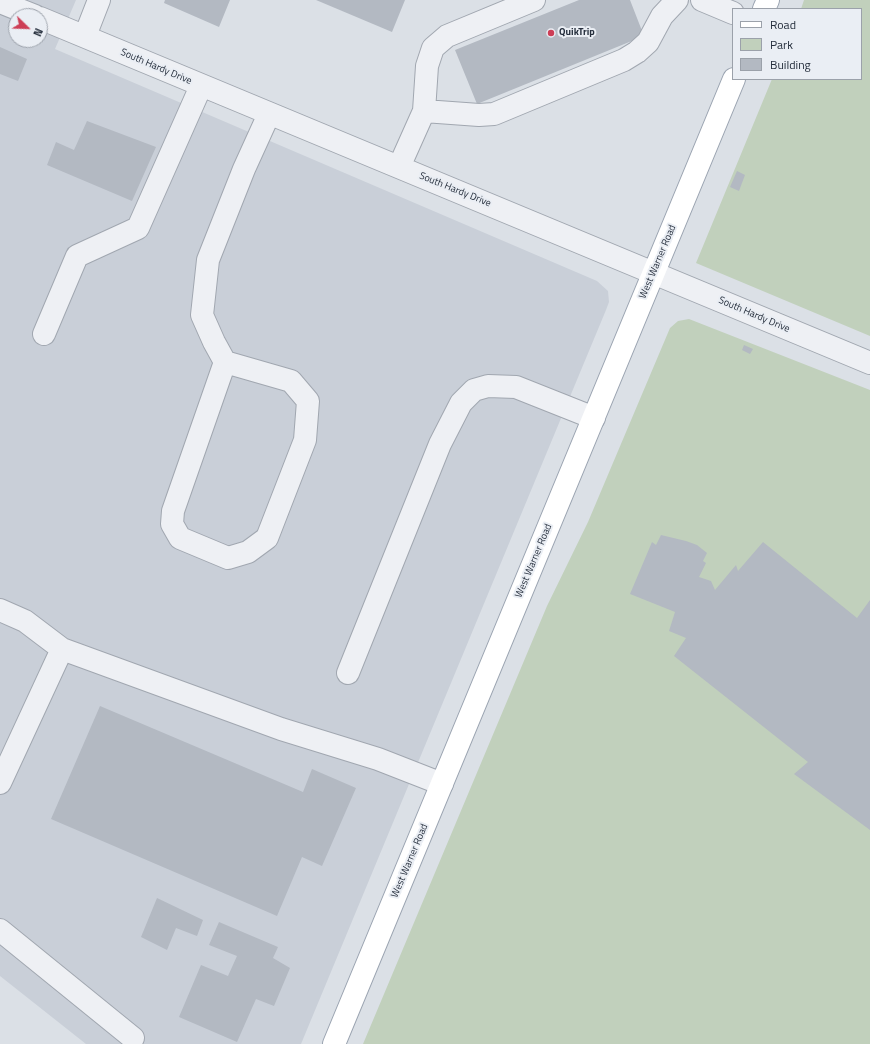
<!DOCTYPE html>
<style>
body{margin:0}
#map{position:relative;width:870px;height:1044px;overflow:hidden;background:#dbe0e6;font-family:"Titillium Web",sans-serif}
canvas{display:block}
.legend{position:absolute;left:732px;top:8px;width:130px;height:72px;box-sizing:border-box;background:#eaeef4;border:1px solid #9ba1aa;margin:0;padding:5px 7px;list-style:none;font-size:12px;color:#252e3c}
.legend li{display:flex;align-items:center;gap:8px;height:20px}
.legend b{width:20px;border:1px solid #9ba1aa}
.north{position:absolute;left:8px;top:8px;width:40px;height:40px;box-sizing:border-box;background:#eaeef4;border:1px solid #9ba1aa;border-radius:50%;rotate:113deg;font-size:11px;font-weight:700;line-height:16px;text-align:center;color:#252e3c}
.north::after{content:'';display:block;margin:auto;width:14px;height:18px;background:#cd3e56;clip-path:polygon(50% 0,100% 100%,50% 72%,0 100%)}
</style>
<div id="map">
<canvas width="870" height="1044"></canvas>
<ul class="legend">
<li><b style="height:5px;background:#fff"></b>Road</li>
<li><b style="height:11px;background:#c1d0bc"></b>Park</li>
<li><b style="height:11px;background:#b3b9c2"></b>Building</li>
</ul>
<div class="north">N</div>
</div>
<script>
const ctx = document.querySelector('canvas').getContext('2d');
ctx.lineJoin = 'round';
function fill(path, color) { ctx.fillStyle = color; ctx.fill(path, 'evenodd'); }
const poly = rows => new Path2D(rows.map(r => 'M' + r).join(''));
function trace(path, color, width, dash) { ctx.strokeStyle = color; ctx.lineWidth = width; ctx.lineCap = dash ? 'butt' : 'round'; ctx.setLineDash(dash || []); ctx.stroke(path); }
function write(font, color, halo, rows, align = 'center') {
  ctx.font = font + ' "Titillium Web",sans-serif'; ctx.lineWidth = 4; ctx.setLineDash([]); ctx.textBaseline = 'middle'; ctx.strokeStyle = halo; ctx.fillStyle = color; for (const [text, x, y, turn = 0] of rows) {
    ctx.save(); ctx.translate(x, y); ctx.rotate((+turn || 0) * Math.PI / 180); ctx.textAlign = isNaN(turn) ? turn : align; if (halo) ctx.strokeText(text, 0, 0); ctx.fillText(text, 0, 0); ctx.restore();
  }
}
fill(poly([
 [0,0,76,0,55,49,597,281,608,291,609,302,606,310,301,1044,86,1044,0,976],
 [16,16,40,16,40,40,16,40]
]), '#c9cfd8');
fill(poly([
 [804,0,870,0,870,336,696,263,772,79,861,79,861,9,801,9],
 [689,319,870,390,870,1044,363,1044,547,606,588,522,670,328,678,321]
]), '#c1d0bc');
fill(poly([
 [165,0,230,0,219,27,164,3],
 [316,0,405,0,392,32],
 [579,0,630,0,644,36,477,104,455,50],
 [0,47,27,59,18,81,0,74],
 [87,121,156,147,132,201,47,165,56,142,74,150],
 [737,171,745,175,739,191,730,187],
 [744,345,753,349,750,354,742,350],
 [661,535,686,541,697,545,707,553,703,561,706,563,699,577,711,581,715,590,736,565,738,571,763,542,857,618,870,600,870,830,794,774,808,762,674,656,686,638,669,631,675,612,630,594,652,542,656,545],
 [100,706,303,792,312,769,356,788,322,866,302,857,277,916,51,819],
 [157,898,203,920,197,936,176,928,167,950,141,937],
 [219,922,278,947,273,958,290,968,274,1006,256,999,237,1042,179,1017,201,965,228,976,237,956,209,945]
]), '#b3b9c2');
const minor = poly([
 [702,0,733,13],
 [0,2,35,16],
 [40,18,870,363],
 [85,36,99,0],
 [424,111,479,115,494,114,624,60,637,52,648,42,662,16,677,0],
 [399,167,424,111,427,66,433,48,447,36,534,0],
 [44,334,77,256,138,228,201,86],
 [225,362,291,381,308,401,305,440,267,538,248,552,228,558,180,538,172,524,173,511,225,362,214,342,202,315,208,260,244,169,269,114],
 [0,610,25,621,62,649],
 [348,673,440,444,461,403,474,390,488,386,516,387,594,418],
 [0,783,62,649,281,729,378,759,442,784],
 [0,930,133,1038]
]);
const major = poly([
 [764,9,768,0],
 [334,1044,734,79]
]);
trace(minor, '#a1a7b0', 24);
trace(major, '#9ba4b1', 24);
trace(minor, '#eef0f4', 22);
trace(major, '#fff', 22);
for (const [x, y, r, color] of [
 [551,33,4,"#cd3e56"]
]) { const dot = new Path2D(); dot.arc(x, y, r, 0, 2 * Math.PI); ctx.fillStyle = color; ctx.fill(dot); trace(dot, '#eaeef4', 1.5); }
write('bold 10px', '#252e3c', '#eaeef4', [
 ["QuikTrip",559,33]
], 'left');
write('10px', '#252e3c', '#eaeef4', [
 ["South Hardy Drive",156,67,23],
 ["South Hardy Drive",455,190,22],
 ["West Warner Road",658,262,-67],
 ["South Hardy Drive",754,315,23],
 ["West Warner Road",534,561,-67],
 ["West Warner Road",410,861,-67]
]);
</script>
